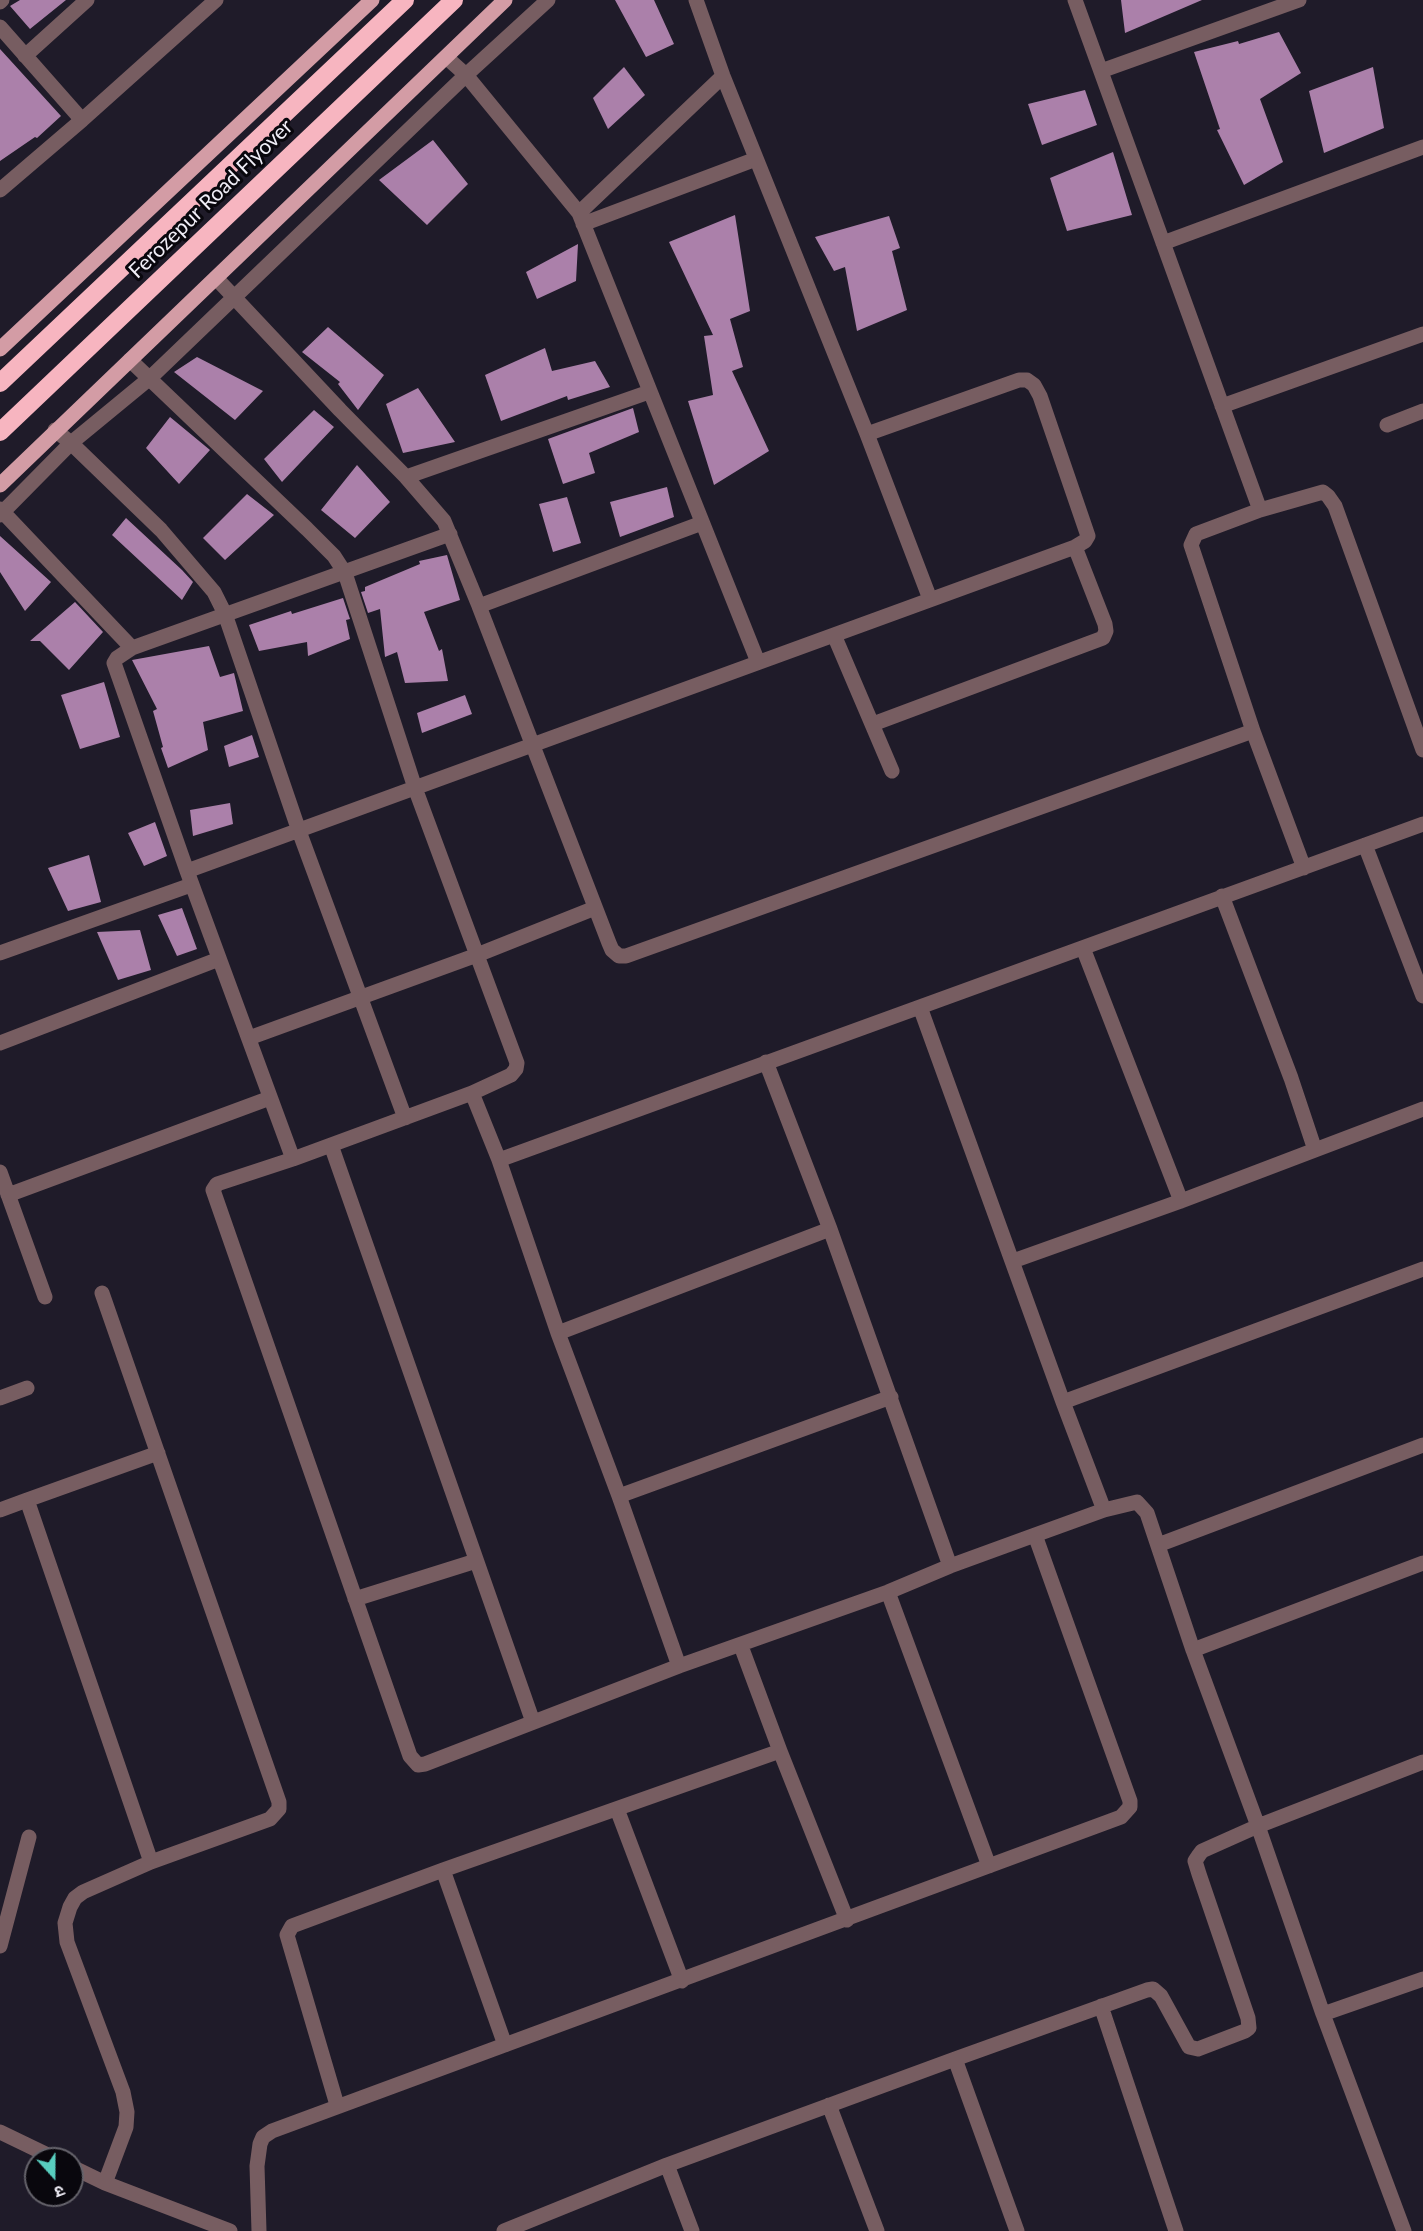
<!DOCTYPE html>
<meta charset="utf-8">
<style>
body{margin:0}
#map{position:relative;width:1423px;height:2231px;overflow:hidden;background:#1f1b29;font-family:Lato,"Noto Sans Devanagari",sans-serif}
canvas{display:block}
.north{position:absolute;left:24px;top:2147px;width:60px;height:60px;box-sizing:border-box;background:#09070d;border:2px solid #65636b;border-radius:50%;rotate:159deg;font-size:16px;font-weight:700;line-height:24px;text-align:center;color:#f0eef7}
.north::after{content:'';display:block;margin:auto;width:21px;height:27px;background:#58cebf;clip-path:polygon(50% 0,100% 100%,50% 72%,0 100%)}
</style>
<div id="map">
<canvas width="1423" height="2231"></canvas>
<div class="north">उ</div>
</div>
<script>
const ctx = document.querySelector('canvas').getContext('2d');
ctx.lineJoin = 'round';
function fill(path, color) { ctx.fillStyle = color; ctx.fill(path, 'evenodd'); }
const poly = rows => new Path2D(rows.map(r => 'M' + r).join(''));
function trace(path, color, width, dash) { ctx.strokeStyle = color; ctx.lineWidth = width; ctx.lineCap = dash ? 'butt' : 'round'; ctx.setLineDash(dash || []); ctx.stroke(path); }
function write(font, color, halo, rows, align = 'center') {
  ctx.font = font + ' Lato,sans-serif'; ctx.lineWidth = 6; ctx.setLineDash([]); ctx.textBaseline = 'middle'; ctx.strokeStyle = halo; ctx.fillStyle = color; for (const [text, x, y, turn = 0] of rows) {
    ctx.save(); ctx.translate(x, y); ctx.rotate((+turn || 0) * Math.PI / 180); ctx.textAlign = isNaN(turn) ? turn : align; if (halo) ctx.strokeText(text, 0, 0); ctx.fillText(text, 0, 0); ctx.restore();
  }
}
fill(poly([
 [20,0,66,0,30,29,10,6],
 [615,0,654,0,674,44,646,57],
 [1121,0,1202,0,1125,33],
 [1279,32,1301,73,1260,99,1283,162,1244,185,1217,130,1220,129,1194,52,1238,41,1239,44],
 [0,49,61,116,37,138,35,137,0,161],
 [624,67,645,95,608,129,593,98],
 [1373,67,1384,128,1324,153,1309,91],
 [1085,90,1097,125,1042,145,1028,104],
 [433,140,468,184,427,225,379,180],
 [1113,152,1132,215,1067,231,1050,178],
 [735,215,750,311,730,319,743,367,732,371,769,451,714,485,688,401,713,395,704,336,713,335,669,242],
 [889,216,900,248,892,251,907,310,857,331,845,267,834,271,815,237],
 [578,244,576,281,537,299,526,272],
 [328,327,384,375,358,410,338,384,340,382,302,352],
 [545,348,552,371,595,361,610,387,568,400,567,396,501,421,485,375],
 [197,357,263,391,235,420,174,372],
 [418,388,455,442,403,453,386,404],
 [633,408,639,432,589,453,595,473,563,484,548,439],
 [314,410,334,427,282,482,264,459],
 [170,417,210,450,179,484,146,448],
 [357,465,390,502,355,538,321,510],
 [667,487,674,517,620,537,610,502],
 [247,494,274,515,225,560,203,538],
 [567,497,581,543,553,552,539,504],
 [126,518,182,570,193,582,182,600,112,535],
 [0,536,51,582,25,611,0,572],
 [447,555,460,600,424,612,439,651,442,649,448,681,405,683,397,652,385,657,380,609,368,613,361,592,365,591,365,587,420,564,419,561],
 [343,598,350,619,346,620,350,639,308,656,307,642,259,651,249,625,291,611,292,614],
 [75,602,103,632,69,670,40,641,30,641],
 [209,646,220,677,234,673,243,711,203,722,208,750,168,768,161,748,163,747,153,711,157,709,132,660],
 [104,682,120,737,80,749,61,695],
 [465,695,472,714,422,733,417,713],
 [252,735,259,757,229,767,224,746],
 [230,803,233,824,193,836,190,810],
 [155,822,167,856,144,866,128,833],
 [89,855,101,902,68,911,48,868],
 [182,908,197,949,177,956,158,915],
 [140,930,151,970,118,980,97,932]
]), '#ab80aa');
trace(poly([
 [696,0,723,76,867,434,930,599],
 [1075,0,1260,510,1323,492,1328,496,1335,506,1423,750],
 [0,2,2,0],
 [0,27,82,120],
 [25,56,87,0],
 [446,57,466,75,579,213,758,662],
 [1101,71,1299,0],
 [0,190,82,120,216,0],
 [579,213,723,76],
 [583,224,756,159],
 [1163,243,1423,147],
 [216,278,340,410,406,477,444,521,479,606,609,943,612,950,619,956,626,956,1253,731],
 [130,360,307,529,334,556,345,573,415,788,517,1063,516,1069,511,1075,472,1093,293,1159,217,1184,213,1190,410,1756,418,1765,425,1764,679,1666,619,1496,558,1333,499,1160,1423,824],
 [1222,406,1423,334],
 [1387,425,1423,411],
 [55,430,71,443,161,530,214,592,225,614,299,831,405,1118],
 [406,477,649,392],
 [0,509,132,648],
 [1260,510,1196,534,1191,545,1253,731,1304,868],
 [0,515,71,443,150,378,466,75,548,0],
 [479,606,702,523],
 [834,635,892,771],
 [873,724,1103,638,1106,631,1105,624,1075,547],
 [1365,845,1423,996],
 [187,871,1075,547,1085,541,1088,536,1040,396,1034,385,1027,380,1019,380,867,434],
 [1083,948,1181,1201],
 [0,953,191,885],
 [920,1007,1063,1402,1104,1510],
 [249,1038,477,955,595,908],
 [0,1043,219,959],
 [766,1062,830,1229,950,1566],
 [472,1093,499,1160],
 [331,1145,533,1722],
 [1315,1150,1423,1109],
 [293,1159,187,871,114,663,117,658,132,648,450,534],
 [0,1172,45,1297],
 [8,1195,270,1098],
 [1013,1261,1181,1201,1315,1150,1291,1078,1222,896],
 [102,1293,279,1802,279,1809,270,1819,151,1862,83,1892,75,1898,70,1907,65,1923,67,1942,123,2092,127,2112,126,2127,105,2183],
 [558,1333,830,1229],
 [0,1398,27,1388],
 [1063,1402,1423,1269],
 [619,1496,891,1397],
 [0,1510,27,1500],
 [1035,1535,1104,1510,1137,1502,1147,1513,1193,1650,1258,1826,1323,2014,1404,2231],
 [1158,1545,1423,1445],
 [888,1592,989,1866],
 [355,1599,476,1561],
 [741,1646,780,1751,847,1920],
 [1193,1650,1423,1563],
 [617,1809,682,1981],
 [151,1862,27,1500,158,1453],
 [443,1870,505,2045],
 [0,1946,29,1837],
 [1101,2006,1176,2231],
 [1323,2014,1423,1979],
 [955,2059,1017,2231],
 [337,2105,287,1935,292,1926,443,1870,780,1751],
 [829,2105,877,2231],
 [0,2132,56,2159],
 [667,2165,692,2231],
 [72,2167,105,2183,230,2231],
 [259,2231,257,2166,260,2144,263,2137,272,2131,1121,1817,1130,1807,1130,1801,1035,1535,950,1566,888,1592,679,1666],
 [504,2231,667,2165,955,2059,1147,1990,1153,1989,1161,1996,1189,2047,1198,2049,1245,2031,1249,2028,1248,2018,1199,1874,1195,1861,1199,1855,1202,1851,1258,1826,1423,1762]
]), '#775d61', 15);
trace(poly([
 [0,349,372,0],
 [0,485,505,0]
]), '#d39ca5', 15);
trace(poly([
 [0,383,405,0],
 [0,432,454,0]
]), '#f7b5c0', 18);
write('21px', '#f0eef7', '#09070d', [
 ["Ferozepur Road Flyover",211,199,-44]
]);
</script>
